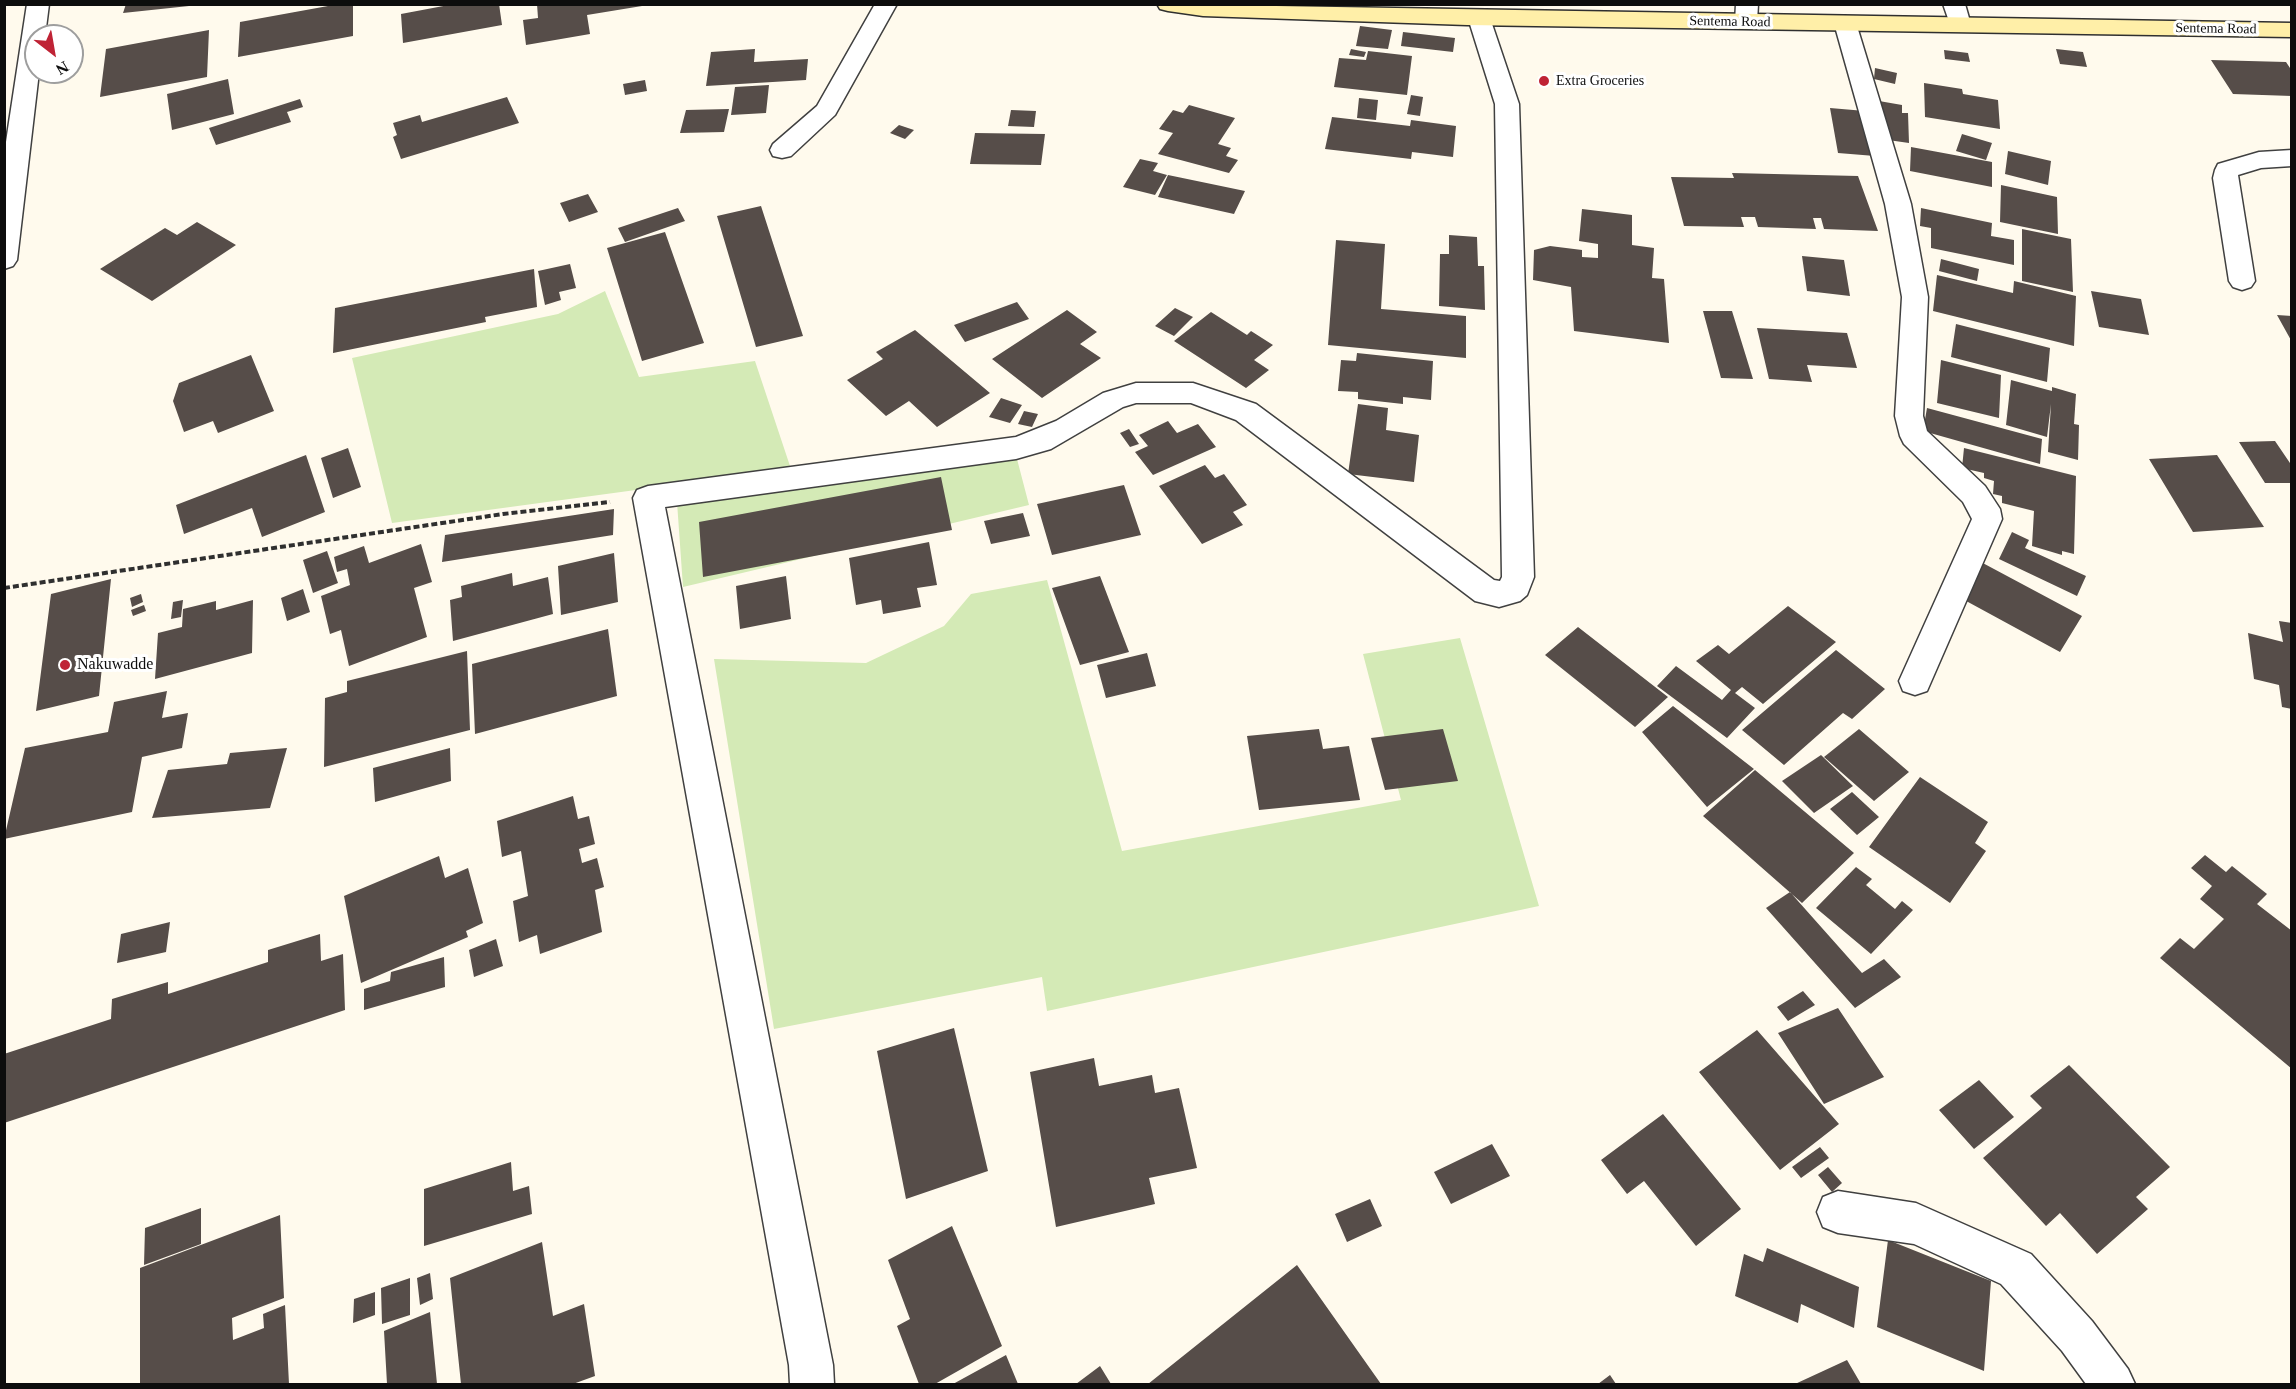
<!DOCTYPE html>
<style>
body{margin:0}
#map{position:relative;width:2296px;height:1389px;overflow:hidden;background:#fffaed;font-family:"Times New Roman",serif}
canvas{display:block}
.frame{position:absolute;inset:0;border:6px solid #0d0d0d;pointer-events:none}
.north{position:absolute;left:24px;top:24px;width:60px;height:60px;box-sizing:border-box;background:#fff;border:2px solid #9e9e9e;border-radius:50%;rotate:149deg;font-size:16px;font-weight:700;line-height:24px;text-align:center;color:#0d0d0d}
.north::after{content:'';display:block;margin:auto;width:21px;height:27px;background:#bf2335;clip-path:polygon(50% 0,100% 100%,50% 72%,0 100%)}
</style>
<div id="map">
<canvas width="2296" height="1389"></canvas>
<div class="frame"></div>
<div class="north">N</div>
</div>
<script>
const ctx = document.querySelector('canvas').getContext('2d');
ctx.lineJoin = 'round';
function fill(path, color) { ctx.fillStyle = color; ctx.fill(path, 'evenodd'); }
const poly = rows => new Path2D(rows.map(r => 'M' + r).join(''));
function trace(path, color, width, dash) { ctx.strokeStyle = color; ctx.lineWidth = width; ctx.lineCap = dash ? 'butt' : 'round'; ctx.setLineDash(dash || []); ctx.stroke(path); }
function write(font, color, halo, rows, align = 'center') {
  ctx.font = font + ' "Times New Roman",serif'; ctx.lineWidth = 6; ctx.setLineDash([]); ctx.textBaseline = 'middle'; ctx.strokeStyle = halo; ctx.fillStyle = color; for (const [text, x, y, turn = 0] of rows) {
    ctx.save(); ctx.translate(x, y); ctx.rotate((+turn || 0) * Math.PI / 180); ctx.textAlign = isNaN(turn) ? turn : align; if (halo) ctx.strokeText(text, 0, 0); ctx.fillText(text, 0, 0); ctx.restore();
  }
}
fill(poly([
 [605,291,639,377,755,361,791,469,392,523,352,358,558,314],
 [1017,459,1029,505,683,587,677,502],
 [1047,580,1122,851,1401,800,1363,654,1460,638,1539,906,1047,1011,1042,977,774,1029,714,659,866,663,944,626,971,594]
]), '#d4eab6');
fill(poly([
 [126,4,189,4,189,6,123,13],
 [339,4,353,4,353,36,238,57,240,22],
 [454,4,499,4,502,25,403,43,401,14],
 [537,4,642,4,642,6,587,15,590,34,526,45,523,20,538,18],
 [1360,26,1392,30,1388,49,1356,46],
 [209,30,207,77,100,97,106,49],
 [1403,32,1455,38,1453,52,1401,46],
 [755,49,754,62,808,59,806,80,706,86,711,52],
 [1351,49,1366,52,1364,57,1349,55],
 [2056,49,2083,52,2087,67,2060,64],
 [1944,50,1968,53,1970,62,1945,59],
 [1368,51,1412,56,1407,95,1334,87,1339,58,1366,60],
 [2211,60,2286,62,2292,71,2292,96,2233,94],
 [1875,68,1897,73,1895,84,1874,79],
 [228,79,234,114,172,130,167,94],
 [645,80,647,91,625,95,623,84],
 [1924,83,1962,89,1963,94,1998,100,2000,129,1925,117],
 [769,85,766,113,731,115,735,87],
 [1411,95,1423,97,1420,116,1407,114],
 [507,97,519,123,401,159,393,137,397,135,393,123,420,115,422,122],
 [1359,98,1378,100,1376,120,1357,118],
 [300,99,303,107,287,112,291,122,216,145,209,128],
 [1879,101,1902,105,1902,113,1908,113,1909,143,1881,139],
 [1189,105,1235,118,1218,144,1231,148,1226,156,1238,160,1229,173,1158,154,1173,133,1159,129,1173,110,1183,113],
 [1830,108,1865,111,1875,156,1838,153],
 [729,109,724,132,680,133,686,110],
 [1011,110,1036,111,1034,127,1008,126],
 [1332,117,1410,126,1411,120,1456,126,1453,157,1412,152,1411,159,1325,149],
 [899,125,914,130,905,139,890,133],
 [975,133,1045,134,1041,165,970,164],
 [1962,134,1992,143,1986,160,1956,151],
 [1911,147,1992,162,1992,187,1910,171],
 [2008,151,2051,161,2048,185,2005,174],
 [1140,159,1158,163,1153,171,1167,175,1155,195,1123,187],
 [1732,173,1858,176,1878,231,1824,229,1821,218,1813,218,1816,229,1758,227,1755,217,1741,217,1744,227,1684,226,1671,177,1734,178],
 [1168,175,1245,191,1234,214,1158,197],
 [2001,185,2057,197,2058,234,2000,222],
 [588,194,598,212,569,222,560,203],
 [761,206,803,336,756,347,717,216],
 [678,208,685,221,625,242,618,228],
 [1921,208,1992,223,1991,236,2014,240,2014,265,1931,248,1931,228,1920,226],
 [1582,209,1632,215,1632,245,1654,248,1652,278,1664,279,1669,343,1574,331,1571,287,1533,280,1534,250,1550,246,1582,250,1582,257,1598,258,1598,244,1579,241],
 [197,222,236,245,152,301,100,269,165,228,177,235],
 [2022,229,2071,239,2073,292,2022,281],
 [665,232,704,343,642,361,607,248],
 [1449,235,1477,237,1478,266,1484,266,1485,310,1439,306,1440,254,1449,254],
 [1336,240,1385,244,1381,309,1466,316,1466,358,1328,345],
 [1802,256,1844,260,1850,296,1807,291],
 [1941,259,1979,269,1977,281,1939,271],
 [570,264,576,288,559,292,561,300,545,305,538,271],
 [534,269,537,307,485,317,486,322,333,353,335,308],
 [1937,275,2013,293,2014,281,2076,296,2074,346,1933,311],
 [2091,291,2141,299,2149,335,2099,327],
 [1017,302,1029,319,965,342,954,325],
 [1175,308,1193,317,1174,336,1155,326],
 [1067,310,1097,332,1080,344,1101,358,1042,398,992,359],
 [1703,311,1732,311,1753,379,1721,378],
 [1211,312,1247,335,1251,331,1273,345,1254,360,1269,370,1246,388,1174,341],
 [2277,315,2292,316,2292,342],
 [1956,324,2050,348,2047,382,1951,357],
 [1757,328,1847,333,1857,368,1807,365,1812,382,1769,379],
 [915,330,990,393,937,427,909,401,886,416,847,380,883,359,876,352],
 [1357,353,1433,361,1431,400,1403,397,1403,404,1358,399,1358,392,1338,391,1341,360,1356,361],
 [251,355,274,411,218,433,213,421,184,432,173,401,179,383],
 [1941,360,2001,375,1999,418,1937,403],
 [2011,380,2052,391,2052,387,2076,394,2074,424,2079,425,2078,460,2048,452,2051,404,2047,437,2006,425],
 [1001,398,1022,405,1010,423,989,417],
 [1358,404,1388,408,1386,430,1419,435,1414,482,1348,474],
 [1927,408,2042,439,2040,464,1923,431],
 [1024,411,1038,414,1032,427,1018,424],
 [1168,421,1177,433,1198,424,1216,447,1153,475,1135,452,1148,446,1139,435],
 [1129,429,1139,444,1130,447,1120,433],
 [2275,441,2292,466,2292,483,2265,483,2239,442],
 [348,448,361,487,333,498,321,458],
 [1964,448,2076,476,2074,554,2062,551,2062,555,2032,546,2034,511,2002,503,2002,496,1993,494,1994,481,1984,478,1984,473,1962,468],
 [306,455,325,512,262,537,252,508,184,534,176,505],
 [2217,455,2264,527,2193,532,2149,459],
 [1205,465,1215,478,1224,474,1247,505,1233,512,1243,525,1202,544,1159,486],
 [941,477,952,530,703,577,699,522],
 [1124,485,1141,535,1052,555,1037,504],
 [614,509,613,535,442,562,445,535],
 [1023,513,1030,536,991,544,984,521],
 [2012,532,2029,540,2025,548,2086,576,2077,596,1999,559],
 [929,542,937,585,917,588,921,607,883,614,881,600,856,605,849,558],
 [421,544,432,582,414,588,427,637,349,666,341,630,330,634,321,596,350,585,347,569,337,572,334,557,364,546,369,563],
 [327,551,338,583,313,593,303,560],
 [614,553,618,602,561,615,558,566],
 [1979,561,2082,616,2060,652,1957,596],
 [512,573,513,586,548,577,553,614,453,641,450,600,462,597,461,586],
 [786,576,791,619,740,629,736,586],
 [1100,576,1129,652,1080,665,1052,588],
 [111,579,99,696,36,711,51,594],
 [303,589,310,612,287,621,281,598],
 [141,594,143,602,132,607,130,598],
 [183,600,181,617,171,619,173,602],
 [253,600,252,653,155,679,158,633,182,627,183,609,216,601,216,610],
 [144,605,146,611,133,616,131,610],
 [1788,606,1836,642,1763,704,1742,687,1735,693,1755,708,1727,738,1657,686,1676,666,1722,700,1731,690,1696,661,1718,645,1729,654],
 [2279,621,2292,623,2292,709,2282,707,2279,685,2254,679,2248,633,2283,642],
 [1578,627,1668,697,1635,727,1545,655],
 [608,629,617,696,475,734,472,664],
 [1836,650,1885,689,1852,719,1843,713,1784,765,1742,730],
 [467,651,470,730,324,767,325,698,347,692,347,681],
 [1147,653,1156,686,1106,698,1097,665],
 [167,691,162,718,188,713,182,748,142,757,132,812,4,839,25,748,108,732,114,702],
 [1673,706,1754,769,1707,807,1642,732],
 [1319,729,1323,749,1349,746,1360,800,1259,810,1247,736],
 [1443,729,1458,781,1385,790,1371,738],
 [1859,729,1909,772,1874,801,1824,757],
 [287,748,270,808,152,818,168,770,227,764,230,753],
 [450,748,451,781,375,802,373,768],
 [1821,755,1853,786,1814,813,1782,781],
 [1755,770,1854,853,1802,903,1703,816],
 [1920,777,1988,822,1975,843,1986,851,1950,903,1869,847],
 [1852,792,1879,817,1857,835,1830,809],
 [573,796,578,819,589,816,595,844,579,849,582,863,597,858,604,887,595,890,602,932,540,954,537,935,519,942,513,901,528,896,521,851,502,857,497,821],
 [2205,855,2226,872,2232,866,2267,894,2257,904,2292,931,2292,1069,2160,958,2180,938,2194,949,2224,919,2200,899,2212,886,2191,868],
 [439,856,445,878,468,868,483,923,466,931,468,937,361,983,344,896],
 [1856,867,1872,879,1866,885,1895,909,1902,901,1913,910,1871,954,1816,908],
 [1790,892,1862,973,1884,959,1901,977,1855,1008,1766,908],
 [170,922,166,952,117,963,121,934],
 [320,934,321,961,343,954,345,1010,4,1123,4,1054,111,1019,112,999,168,982,168,994,268,962,268,950],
 [496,939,503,966,474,977,469,950],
 [444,957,445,987,364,1010,364,989,390,981,391,972],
 [1803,991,1815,1005,1788,1021,1777,1007],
 [1838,1008,1884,1077,1824,1104,1778,1033],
 [954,1028,988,1171,906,1199,877,1051],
 [1757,1030,1839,1124,1780,1170,1699,1072],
 [1094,1058,1099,1086,1152,1075,1155,1093,1179,1088,1197,1168,1149,1178,1155,1204,1056,1227,1030,1072],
 [2069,1065,2170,1167,2136,1197,2148,1209,2097,1254,2060,1213,2046,1226,1983,1158,2042,1108,2030,1096],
 [1979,1080,2014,1117,1974,1149,1939,1110],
 [1663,1114,1741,1209,1696,1246,1644,1181,1627,1194,1601,1160],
 [1492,1144,1510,1176,1451,1204,1434,1172],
 [1820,1147,1829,1158,1801,1178,1792,1167],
 [511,1162,513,1191,529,1186,532,1214,424,1246,424,1189],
 [1828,1167,1842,1183,1832,1192,1818,1175],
 [1370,1199,1382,1226,1347,1242,1335,1214],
 [201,1208,201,1244,144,1265,145,1228],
 [280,1215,284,1298,232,1318,233,1340,264,1328,263,1314,285,1305,289,1384,140,1384,140,1268],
 [952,1226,1002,1346,935,1384,919,1384,897,1326,910,1319,888,1260],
 [1888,1240,1991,1281,1984,1371,1877,1327],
 [542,1242,553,1316,584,1304,595,1376,573,1384,461,1384,450,1278],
 [1767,1248,1859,1287,1854,1328,1801,1304,1798,1323,1735,1296,1744,1254,1763,1262],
 [1297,1265,1381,1384,1148,1384],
 [430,1273,433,1299,420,1305,417,1278],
 [410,1278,410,1315,382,1324,381,1288],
 [375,1292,375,1315,353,1323,354,1299],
 [430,1312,437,1384,387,1384,384,1331],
 [1006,1355,1018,1384,953,1384],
 [1847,1360,1861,1384,1795,1384],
 [1100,1366,1111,1384,1076,1384],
 [1610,1375,1616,1384,1598,1384]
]), '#564d49');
const street = poly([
 [27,4,49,4,45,36,36,36,36,72,39,72,17,260,13,266,4,269,4,155,27,4],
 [875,4,897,4,835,115,791,156,782,158,773,156,770,150,773,144,817,106,875,4],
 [1736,4,1758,4,1757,22,1754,27,1738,27,1735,22,1736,4],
 [1943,4,1965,4,1971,25,1968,30,1952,30,1943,4],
 [1479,11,1487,13,1490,18,1519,104,1534,577,1527,595,1520,601,1499,607,1475,601,1236,420,1191,403,1136,403,1123,407,1051,449,1016,459,665,507,833,1365,834,1384,790,1384,789,1365,633,498,637,490,648,486,1016,437,1056,421,1103,393,1136,383,1193,383,1256,404,1494,580,1500,581,1502,577,1495,104,1468,18,1471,13,1479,11],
 [1845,16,1853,18,1856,23,1911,204,1928,297,1923,416,1927,431,1985,486,2000,509,2002,519,1927,691,1915,695,1903,691,1899,681,1972,519,1963,502,1904,444,1900,436,1895,416,1902,297,1885,204,1834,23,1837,18,1845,16],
 [2292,150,2292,166,2261,168,2238,175,2255,281,2251,287,2242,290,2233,287,2229,281,2213,178,2215,170,2218,164,2259,152,2292,150],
 [1838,1191,1916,1203,2031,1254,2092,1321,2128,1369,2135,1384,2086,1384,2062,1351,2001,1284,1914,1244,1838,1233,1823,1227,1817,1212,1823,1197,1838,1191]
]);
const secondary = poly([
 [1157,4,2292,23,2292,37,1467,25,1203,16,1168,11,1160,9,1157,4]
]);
trace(street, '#404040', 3);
trace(secondary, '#2f2f2f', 3);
trace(poly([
 [4,588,503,514,610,502]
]), '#2f2f2f', 4, [6, 3]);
fill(street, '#fff');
fill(secondary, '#ffefa8');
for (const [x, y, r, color] of [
 [1544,81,6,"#bf2335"],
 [65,665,6,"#bf2335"]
]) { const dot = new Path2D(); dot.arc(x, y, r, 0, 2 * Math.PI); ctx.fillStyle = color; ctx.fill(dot); trace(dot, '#fff', 2); }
write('14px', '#0d0d0d', '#fff', [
 ["Sentema Road",1730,22,1],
 ["Sentema Road",2216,29,1]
]);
write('14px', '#0d0d0d', '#fff', [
 ["Extra Groceries",1556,81]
], 'left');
write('16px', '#0d0d0d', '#fff', [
 ["Nakuwadde",77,665]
], 'left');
</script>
